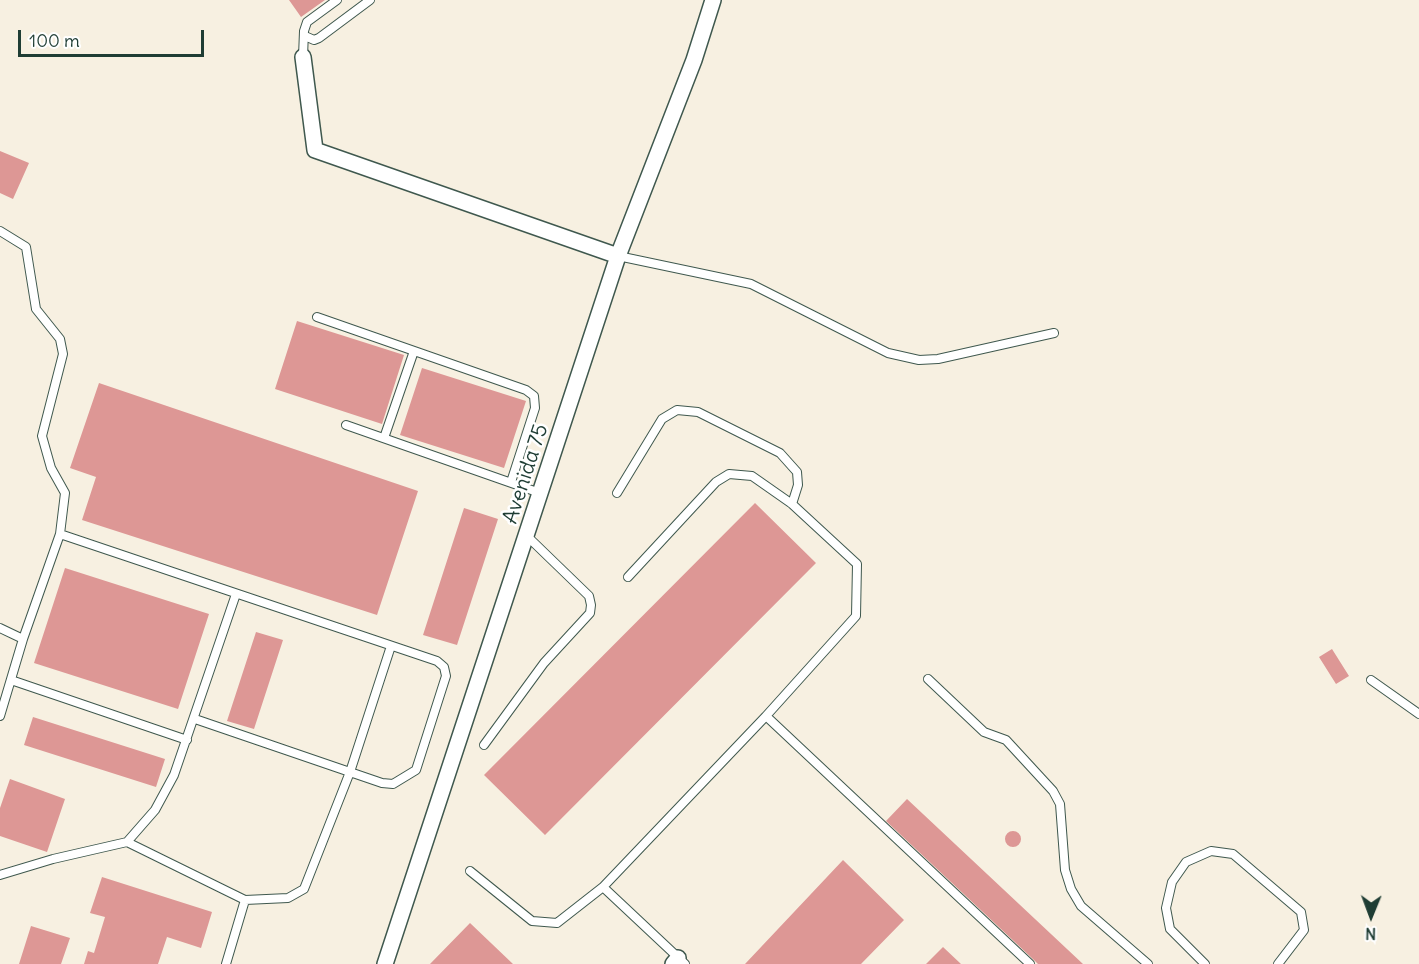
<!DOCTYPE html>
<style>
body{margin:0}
#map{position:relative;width:1419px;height:964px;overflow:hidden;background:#f7f0e1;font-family:Delius,sans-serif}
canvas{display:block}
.north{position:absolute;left:1341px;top:886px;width:60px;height:60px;-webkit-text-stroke:4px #fff;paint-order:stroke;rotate:181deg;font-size:16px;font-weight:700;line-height:24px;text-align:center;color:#1f3d34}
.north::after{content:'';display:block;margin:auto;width:21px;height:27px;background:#1f3d34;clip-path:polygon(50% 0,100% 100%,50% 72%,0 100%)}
.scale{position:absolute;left:18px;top:30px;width:186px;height:27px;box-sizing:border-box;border:3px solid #1f3d34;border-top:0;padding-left:8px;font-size:18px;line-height:21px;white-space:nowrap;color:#1f3d34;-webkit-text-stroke:4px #fff;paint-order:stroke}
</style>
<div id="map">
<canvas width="1419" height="964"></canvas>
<div class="north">N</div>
<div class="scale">100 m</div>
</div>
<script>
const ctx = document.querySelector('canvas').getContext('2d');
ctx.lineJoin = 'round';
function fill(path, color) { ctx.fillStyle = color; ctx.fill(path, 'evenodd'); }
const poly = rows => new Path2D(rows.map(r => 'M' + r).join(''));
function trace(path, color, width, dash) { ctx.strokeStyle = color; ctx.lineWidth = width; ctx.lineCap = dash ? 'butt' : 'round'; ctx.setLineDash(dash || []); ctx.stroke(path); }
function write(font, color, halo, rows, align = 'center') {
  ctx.font = font + ' Delius,sans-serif'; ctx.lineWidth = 5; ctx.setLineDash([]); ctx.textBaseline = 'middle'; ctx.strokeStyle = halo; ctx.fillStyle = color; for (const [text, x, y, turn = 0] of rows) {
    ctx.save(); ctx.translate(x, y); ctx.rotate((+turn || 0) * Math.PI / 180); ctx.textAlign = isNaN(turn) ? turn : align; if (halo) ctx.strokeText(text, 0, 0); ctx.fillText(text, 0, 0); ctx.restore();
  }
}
fill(poly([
 [289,0,325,0,301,17],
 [0,151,29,163,13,199,0,193],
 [297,321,404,355,382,424,275,389],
 [422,368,526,401,504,468,400,435],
 [99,383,418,491,377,615,82,520,96,477,70,468],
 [755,503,816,563,545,835,484,775],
 [464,508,498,519,457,645,423,635],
 [65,568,209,614,178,709,34,663],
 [256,632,283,640,254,729,227,721],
 [1332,649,1349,676,1336,684,1319,657],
 [33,717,165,759,156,787,24,745],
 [10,779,65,799,47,852,0,836,0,808],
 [907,799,1083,964,1038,964,1035,961,886,821],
 '1005 839a8 8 0 1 1 16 0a8 8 0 1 1-16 0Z',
 [843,860,904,920,861,964,745,964],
 [102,877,212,912,201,948,167,937,158,964,84,964,88,951,94,953,105,917,90,913],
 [470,923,513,964,430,964],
 [31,926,70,938,61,964,19,964],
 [943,947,961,964,926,964]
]), '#dd9795');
const lane = poly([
 [305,36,314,40,319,38,370,0],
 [303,57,304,31,307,22,337,0],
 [0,231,26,247,36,309,60,339,63,354,42,436,51,468,65,493,60,534,23,639,0,716],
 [618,256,751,284,888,353,919,360,938,359,1054,333],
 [317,317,526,390,534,396,535,408,511,482],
 [346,425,540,493],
 [384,438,414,351],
 [617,493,662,419,677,410,698,412,780,453,797,472,798,485,792,504],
 [60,534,437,661,444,667,446,676,416,770,393,784,382,783,195,719],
 [628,577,716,482,729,474,752,476,792,504,857,564,856,616,766,716],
 [0,628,23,639],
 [928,679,984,732,1006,740,1053,791,1060,804,1065,870,1071,889,1081,906,1148,964],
 [11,680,187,740],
 [1371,680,1419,714],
 [484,745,544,663,590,613,591,605,589,596,528,537],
 [127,842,245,900,288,898,304,889,350,772,391,646],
 [470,871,532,921,557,923,603,887],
 [0,875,53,859,127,842,155,810,174,775,236,594],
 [226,964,245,900],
 [685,964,603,887,766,716,1030,964],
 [1205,964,1170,929,1166,908,1172,882,1186,862,1211,851,1233,854,1301,912,1304,930,1278,964]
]);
const street = poly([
 [303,57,315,150,618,256],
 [385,964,618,256,694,60,713,0],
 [673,964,678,958]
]);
trace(lane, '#3f584e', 10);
trace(street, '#3f584e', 18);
trace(lane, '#fff', 8);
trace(street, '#fff', 15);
write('21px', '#1f3d34', '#fff', [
 ["Avenida 75",526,474,-72]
]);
</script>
